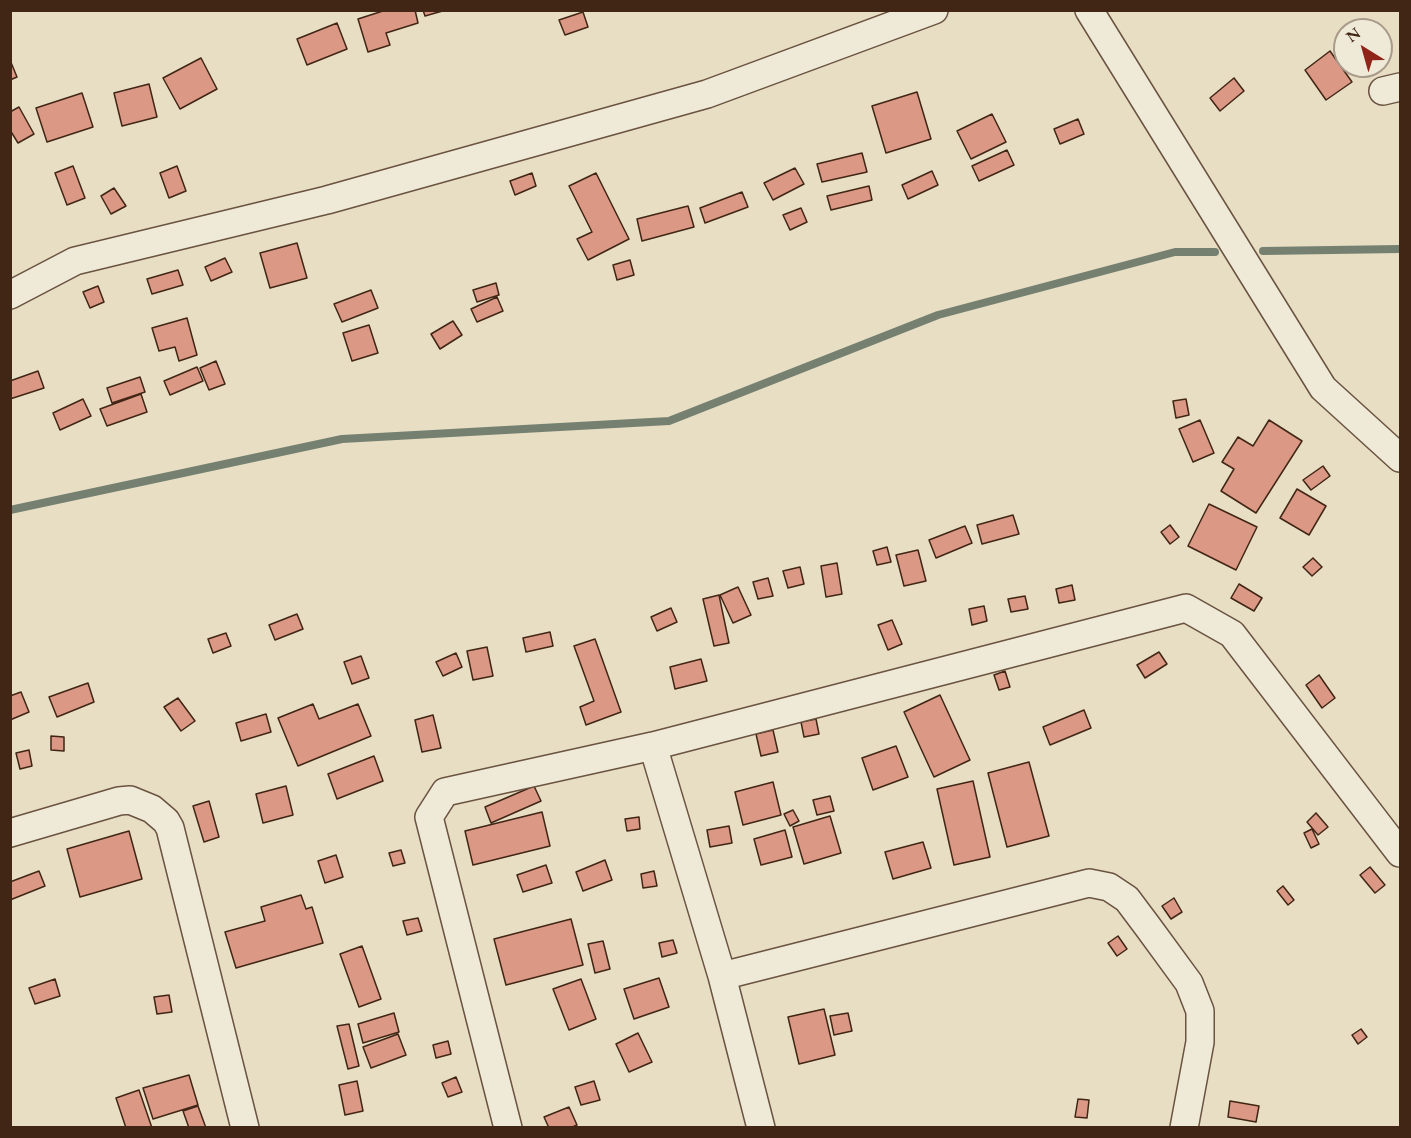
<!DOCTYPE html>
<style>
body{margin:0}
#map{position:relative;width:1411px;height:1138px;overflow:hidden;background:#e7dec3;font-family:"EB Garamond",serif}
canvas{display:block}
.frame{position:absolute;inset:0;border:12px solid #412515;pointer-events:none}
.north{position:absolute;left:1333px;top:18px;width:60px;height:60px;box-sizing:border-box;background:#efead8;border:2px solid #a99b8a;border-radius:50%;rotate:323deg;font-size:16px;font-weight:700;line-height:24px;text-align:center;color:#412515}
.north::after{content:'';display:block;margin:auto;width:21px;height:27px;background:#8f2418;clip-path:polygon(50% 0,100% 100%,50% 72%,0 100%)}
</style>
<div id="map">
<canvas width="1411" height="1138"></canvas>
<div class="frame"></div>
<div class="north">N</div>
</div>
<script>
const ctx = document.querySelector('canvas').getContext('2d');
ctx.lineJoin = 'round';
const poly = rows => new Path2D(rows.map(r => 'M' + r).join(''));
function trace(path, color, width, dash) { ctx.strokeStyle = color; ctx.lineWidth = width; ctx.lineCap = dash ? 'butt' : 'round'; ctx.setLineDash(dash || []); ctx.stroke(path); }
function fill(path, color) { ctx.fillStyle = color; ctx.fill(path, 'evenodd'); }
trace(poly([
 [1263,251,1400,249],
 [10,510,342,439,669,421,938,315,1175,252,1215,252]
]), '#758071', 8);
const building = poly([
 [386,10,415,10,418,23,386,33,390,45,368,52,358,19,386,10],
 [423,10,446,10,425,16,423,10],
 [583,12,588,27,565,35,559,20,583,12],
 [337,23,347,49,307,65,297,39,337,23],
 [1330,51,1352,82,1326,100,1305,70,1330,51],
 [201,58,217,89,180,109,163,78,201,58],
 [10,60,17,77,10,80,10,60],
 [1234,78,1244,91,1220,111,1210,98,1234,78],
 [149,84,157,117,122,126,114,93,149,84],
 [917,92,931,139,886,153,872,106,917,92],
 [82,93,93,127,47,142,36,108,82,93],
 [19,107,34,134,18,143,10,130,10,112,19,107],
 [992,114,1006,142,971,159,957,131,992,114],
 [1078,119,1084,134,1060,144,1054,129,1078,119],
 [1007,150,1014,165,979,181,972,166,1007,150],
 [862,153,867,172,822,182,817,164,862,153],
 [73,166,85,198,67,205,55,173,73,166],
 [177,166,186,191,169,198,160,173,177,166],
 [795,168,804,184,773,200,764,183,795,168],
 [932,171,938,185,908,199,902,185,932,171],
 [532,173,536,186,515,195,510,181,532,173],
 [596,173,629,239,588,260,577,239,592,232,569,186,596,173],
 [869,186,872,200,831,210,827,196,869,186],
 [114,188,126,206,111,214,101,196,114,188],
 [742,192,748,207,705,223,700,208,742,192],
 [688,206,694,227,642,241,637,219,688,206],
 [801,208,807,222,790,230,783,215,801,208],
 [297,243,307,278,270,288,260,253,297,243],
 [225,258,232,272,211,281,205,267,225,258],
 [630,260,634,275,617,280,613,265,630,260],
 [178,270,183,285,152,294,147,279,178,270],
 [496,283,499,295,477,302,473,290,496,283],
 [98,286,104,302,90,308,83,292,98,286],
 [371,290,378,308,342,322,334,304,371,290],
 [497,297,503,311,477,322,471,309,497,297],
 [187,318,197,355,179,361,175,347,159,351,152,328,187,318],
 [453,321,462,335,440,349,431,334,453,321],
 [369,325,378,353,352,361,343,333,369,325],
 [216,361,225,384,209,390,200,368,216,361],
 [197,367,203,381,170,395,164,381,197,367],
 [38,371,44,388,10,399,10,381,38,371],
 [140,377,145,392,112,403,107,388,140,377],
 [141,394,147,412,107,426,100,409,141,394],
 [83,399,91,416,60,430,53,413,83,399],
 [1186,399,1189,415,1176,418,1173,401,1186,399],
 [1200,420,1214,453,1193,462,1179,429,1200,420],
 [1269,420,1302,441,1256,513,1221,491,1234,469,1222,462,1238,437,1253,446,1269,420],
 [1323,466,1330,476,1311,490,1303,480,1323,466],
 [1297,489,1326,506,1309,535,1280,518,1297,489],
 [1209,504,1257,527,1236,570,1188,546,1209,504],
 [1013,515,1019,534,982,544,977,525,1013,515],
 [1170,525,1179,537,1170,544,1161,532,1170,525],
 [965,526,972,543,936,558,929,540,965,526],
 [887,547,891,562,877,565,873,551,887,547],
 [918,550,926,581,904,586,896,555,918,550],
 [1313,558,1322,567,1312,576,1303,567,1313,558],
 [837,563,842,594,826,597,821,566,837,563],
 [800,567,804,584,788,588,783,571,800,567],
 [768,578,773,596,758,599,753,582,768,578],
 [1239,584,1262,598,1254,611,1231,598,1239,584],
 [1072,585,1075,600,1059,603,1056,589,1072,585],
 [738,587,751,615,733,623,720,595,738,587],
 [719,595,729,643,714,646,703,599,719,595],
 [1025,596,1028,609,1011,612,1008,599,1025,596],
 [984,606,987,621,972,625,969,609,984,606],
 [671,608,677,622,657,631,651,617,671,608],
 [297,614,303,629,275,640,269,625,297,614],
 [892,620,902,644,888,650,878,625,892,620],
 [550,632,553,646,526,652,523,638,550,632],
 [226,633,231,646,213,653,208,639,226,633],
 [595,639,621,712,586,725,580,707,594,701,574,646,595,639],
 [487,647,493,676,473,680,467,651,487,647],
 [1159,652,1167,664,1145,678,1137,665,1159,652],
 [456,653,462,667,443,676,436,662,456,653],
 [361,656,369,678,352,684,344,662,361,656],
 [701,659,707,681,675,689,670,667,701,659],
 [1005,671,1010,687,999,690,994,675,1005,671],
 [1319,675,1335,698,1322,708,1306,685,1319,675],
 [88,683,94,702,57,717,49,697,88,683],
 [21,692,29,712,10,720,10,696,21,692],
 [940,695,970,760,934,777,904,712,940,695],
 [178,698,195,721,181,731,164,707,178,698],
 [313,704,319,719,358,704,371,736,298,766,278,718,313,704],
 [1084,710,1091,728,1050,745,1043,727,1084,710],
 [266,714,271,732,241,741,236,723,266,714],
 [433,715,441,748,422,752,415,720,433,715],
 [816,719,819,734,804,737,801,722,816,719],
 [773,730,778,752,761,756,756,734,773,730],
 [51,736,64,737,64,751,51,750,51,736],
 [896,746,908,777,873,790,862,758,896,746],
 [29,750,32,766,20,769,16,753,29,750],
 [374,756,383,781,337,799,328,774,374,756],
 [1029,762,1049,836,1007,847,988,773,1029,762],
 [973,781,990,857,954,865,937,789,973,781],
 [773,782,781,815,743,825,735,792,773,782],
 [286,786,293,815,263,823,256,794,286,786],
 [534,786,541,801,491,823,485,807,534,786],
 [830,796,834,811,817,815,813,800,830,796],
 [209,801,219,837,204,842,193,806,209,801],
 [793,810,799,821,790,826,784,814,793,810],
 [542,812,550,846,473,865,465,831,542,812],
 [1316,813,1328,827,1318,835,1307,822,1316,813],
 [830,816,841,853,804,864,793,827,830,816],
 [639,817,640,829,627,831,625,819,639,817],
 [729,826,732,843,710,847,707,830,729,826],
 [1312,829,1319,844,1311,848,1304,833,1312,829],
 [785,830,792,857,761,865,754,839,785,830],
 [129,831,142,879,80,897,67,849,129,831],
 [923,842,931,868,893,879,885,852,923,842],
 [401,850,405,863,393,866,389,853,401,850],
 [336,855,343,877,325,883,318,861,336,855],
 [605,860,612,880,583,891,576,872,605,860],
 [546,865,552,883,523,892,517,875,546,865],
 [1370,867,1385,885,1375,893,1360,875,1370,867],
 [39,871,45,886,10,900,10,882,39,871],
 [654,871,657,886,643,888,641,874,654,871],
 [1283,886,1294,900,1288,905,1277,891,1283,886],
 [301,895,306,909,312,907,323,943,236,968,225,932,265,921,261,907,301,895],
 [1174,898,1182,912,1171,919,1162,906,1174,898],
 [418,918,422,931,407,935,403,921,418,918],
 [571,919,583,965,506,985,494,939,571,919],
 [1118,936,1127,949,1117,956,1108,943,1118,936],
 [673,940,677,953,662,957,659,943,673,940],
 [603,941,610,969,595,973,588,944,603,941],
 [362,946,381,999,359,1007,340,954,362,946],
 [659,978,669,1007,634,1019,624,989,659,978],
 [55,979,60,996,35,1004,29,988,55,979],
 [581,979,596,1019,569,1030,553,989,581,979],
 [169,995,172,1012,157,1014,154,997,169,995],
 [824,1009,835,1055,799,1064,788,1017,824,1009],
 [394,1013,399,1032,363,1043,358,1024,394,1013],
 [848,1013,852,1031,834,1035,830,1016,848,1013],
 [349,1024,359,1066,348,1069,337,1026,349,1024],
 [1361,1029,1367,1037,1358,1044,1352,1035,1361,1029],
 [638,1033,652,1062,629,1072,616,1044,638,1033],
 [398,1034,406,1055,371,1068,363,1047,398,1034],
 [448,1041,451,1054,436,1058,433,1045,448,1041],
 [189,1075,198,1105,153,1119,143,1088,189,1075],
 [456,1077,462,1092,448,1097,442,1083,456,1077],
 [357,1081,363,1111,345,1115,339,1085,357,1081],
 [594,1081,600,1100,581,1105,575,1087,594,1081],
 [139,1090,152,1128,126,1128,116,1098,139,1090],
 [1078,1099,1089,1100,1087,1118,1075,1117,1078,1099],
 [1230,1101,1259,1106,1256,1122,1228,1117,1230,1101],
 [198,1106,206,1128,189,1128,183,1111,198,1106],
 [569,1107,577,1125,570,1128,549,1128,544,1117,569,1107]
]);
fill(building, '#db9985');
trace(building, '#412515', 1.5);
const street = poly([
 [1089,10,1323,388,1400,458],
 [1383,91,1400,87],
 [10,295,75,261,327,200,707,94,934,10],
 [653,746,722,976,761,1128],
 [10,833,119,801,130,800,152,809,166,821,170,828,245,1128],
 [722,976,1089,883,1109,887,1127,899,1148,927,1189,983,1200,1011,1200,1042,1184,1128],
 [508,1128,429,817,445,792,653,746,1186,608,1232,634,1400,853]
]);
trace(street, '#6a5340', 30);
trace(street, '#efead8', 27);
</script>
